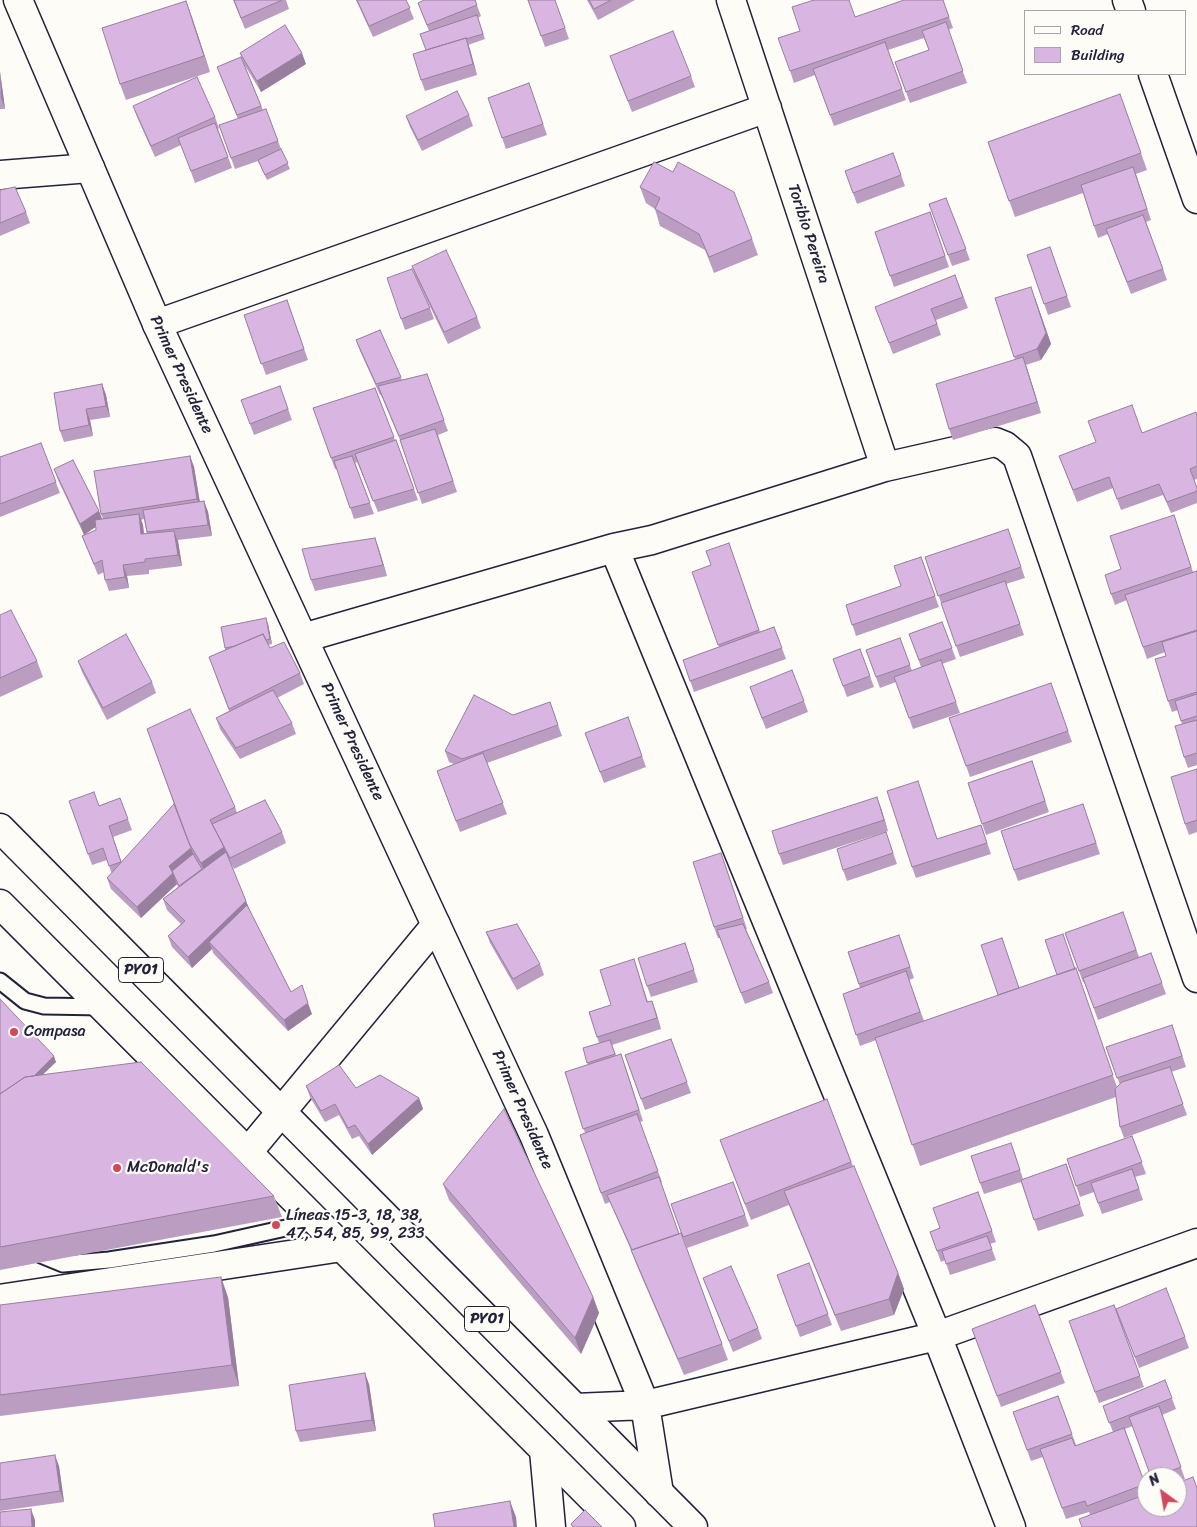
<!DOCTYPE html>
<meta charset="utf-8">
<style>
body{margin:0}
#map{position:relative;width:1197px;height:1527px;overflow:hidden;background:#fdfcf7;font-family:Sriracha,sans-serif}
canvas{display:block}
.legend{position:absolute;left:1024px;top:10px;width:162px;height:65px;box-sizing:border-box;background:#fdfcf7;border:1px solid #a5a5ac;margin:0;padding:6px 9px;list-style:none;font-size:15px;color:#22223b}
.legend li{display:flex;align-items:center;gap:10px;height:25px}
.legend b{width:25px;border:1px solid #a5a5ac}
.north{position:absolute;left:1137px;top:1467px;width:50px;height:50px;box-sizing:border-box;background:#fdfcf7;border:1px solid #a5a5ac;border-radius:50%;rotate:328deg;font-size:14px;font-weight:700;line-height:20px;text-align:center;color:#22223b}
.north::after{content:'';display:block;margin:auto;width:18px;height:22px;background:#d1495b;clip-path:polygon(50% 0,100% 100%,50% 72%,0 100%)}
</style>
<div id="map">
<canvas width="1197" height="1527"></canvas>
<ul class="legend">
<li><b style="height:6px;background:#fdfcf7"></b>Road</li>
<li><b style="height:14px;background:#d9b6e1"></b>Building</li>
</ul>
<div class="north">N</div>
</div>
<script>
const ctx = document.querySelector('canvas').getContext('2d');
ctx.lineJoin = 'round';
const poly = rows => new Path2D(rows.map(r => 'M' + r).join(''));
function trace(path, color, width, dash) { ctx.strokeStyle = color; ctx.lineWidth = width; ctx.lineCap = dash ? 'butt' : 'round'; ctx.setLineDash(dash || []); ctx.stroke(path); }
function fill(path, color) { ctx.fillStyle = color; ctx.fill(path, 'evenodd'); }
function write(font, color, halo, rows, align = 'center') {
  ctx.font = font + ' Sriracha,sans-serif'; ctx.lineWidth = 4.5; ctx.setLineDash([]); ctx.textBaseline = 'middle'; ctx.strokeStyle = halo; ctx.fillStyle = color; for (const [text, x, y, turn = 0] of rows) {
    ctx.save(); ctx.translate(x, y); ctx.rotate((+turn || 0) * Math.PI / 180); ctx.textAlign = isNaN(turn) ? turn : align; if (halo) ctx.strokeText(text, 0, 0); ctx.fillText(text, 0, 0); ctx.restore();
  }
}
const lane = poly([
 [0,981,25,1001,44,1006,103,1007],
 [35,1250,41,1255,63,1264,109,1260,214,1244,317,1221]
]);
const street = poly([
 [731,0,885,467],
 [1127,0,1131,11],
 [1153,74,1197,199],
 [0,175,90,168],
 [157,324,767,108],
 [614,548,937,1336,1011,1527],
 [303,638,614,548,652,540,885,467,995,442,1005,446,1017,456,1197,978],
 [436,925,534,1135,645,1405,659,1493],
 [0,1299,342,1247],
 [575,1408,645,1405,937,1336,1197,1243],
 [544,1450,551,1527]
]);
const secondary = poly([
 [18,0,157,324,436,925,248,1152]
]);
const highway = poly([
 [0,828,693,1527],
 [0,904,621,1527]
]);
trace(lane, '#22223b', 19);
trace(street, '#22223b', 31);
trace(secondary, '#22223b', 31);
trace(highway, '#22223b', 31);
trace(lane, '#fdfcf7', 15);
trace(street, '#fdfcf7', 28);
trace(secondary, '#fdfcf7', 28);
trace(highway, '#fdfcf7', 28);
fill(poly([
 [233,0,286,0,289,9,245,29],
 [356,0,406,0,414,19,373,37],
 [475,0,481,16,478,18,485,39,468,45,477,75,425,91,421,80,429,31,418,3],
 [528,0,555,0,569,39,545,47],
 [587,0,635,0,598,20],
 [943,0,953,28,948,30,967,83,910,103,895,62,929,50,924,38,888,50,906,100,834,126,815,75,794,83,790,71,855,17],
 [186,1,210,72,126,100,120,84],
 [240,53,306,64,261,92,244,64],
 [241,57,263,110,266,109,281,149,290,169,267,180,258,161,235,169,219,125,238,119,217,67],
 [614,67,691,76,695,87,632,112],
 [0,71,0,72,5,109,0,109],
 [529,83,547,135,506,149,488,98],
 [1120,94,1147,170,1136,174,1151,220,1146,222,1167,280,1131,294,1108,234,1098,238,1083,193,1015,217,988,142],
 [133,106,215,117,219,128,218,129,232,168,195,183,181,145,155,157,137,117],
 [469,115,473,126,422,151,410,127,406,116],
 [893,153,905,186,857,204,845,171],
 [640,187,752,239,758,255,714,273,705,250,660,226,655,209,646,203],
 [0,190,26,212,30,223,0,236],
 [946,198,970,260,952,266,929,204],
 [930,212,949,267,894,287,875,232],
 [1050,247,1071,307,1048,315,1027,255],
 [412,266,477,317,481,328,448,344,416,277],
 [955,275,968,308,936,320,941,335,893,354,875,307],
 [387,278,430,308,434,319,405,330],
 [995,298,1035,298,1051,344,1041,360,1026,365,1041,413,953,440,949,429,1015,359],
 [287,300,308,360,266,375,244,315],
 [380,330,402,380,427,374,448,431,438,435,457,492,422,504,400,440,381,395,380,395,360,351,356,340],
 [102,384,106,395,110,417,90,420,93,436,64,442,60,431],
 [280,386,292,420,254,435,241,400],
 [375,388,395,440,396,440,418,500,378,512,357,462,355,463,374,514,354,519,337,469,335,469,313,408],
 [1197,416,1197,479,1194,480,1197,488,1197,503,1171,513,1163,495,1121,510,1113,488,1077,502,1059,456,1096,442,1142,433],
 [41,443,60,493,0,517,0,457],
 [190,456,194,467,200,502,204,501,208,512,212,536,178,540,182,566,149,570,149,574,127,576,129,588,109,591,105,580,104,572,98,575,82,536,96,530,96,526,84,535,58,480,54,469,99,511,102,519,103,519,101,514],
 [144,519,147,534,144,534,143,525,141,520],
 [1174,515,1193,572,1197,571,1197,765,1188,768,1184,757,1182,724,1178,710,1172,712,1168,701,1166,656,1165,652,1147,659,1127,600,1115,605,1111,594,1121,569],
 [1008,529,1025,578,1006,584,1024,635,960,657,925,557],
 [375,538,387,576,315,591,311,580],
 [729,543,760,632,774,627,786,659,694,692,683,660,719,647,692,572,711,565],
 [921,557,939,607,856,636,846,605,901,586],
 [0,615,37,661,43,677,0,697],
 [942,622,956,659,942,664,960,713,913,729,896,682,880,688,866,650,900,638,912,671,921,667,909,634],
 [268,624,272,644,268,645,270,648,300,673,304,684,277,698,292,723,296,734,240,759,220,729,216,718,229,711,209,657,225,650,225,648],
 [860,649,874,687,847,697,833,659],
 [78,661,152,682,156,693,107,720,82,672],
 [1051,683,1072,742,970,777,949,718],
 [754,699,804,701,808,712,766,729],
 [550,702,562,736,487,763,507,814,460,832,437,771,454,764,449,762,445,751,513,715],
 [628,717,646,767,604,783,585,733],
 [147,729,235,807,237,813,282,832,286,843,234,869,229,860,250,911,291,992,312,1014,288,1031,213,953,212,949,192,968,172,947,168,936,181,924,167,910,163,899,178,887,177,884,141,918,111,889,107,878,112,874,107,860,92,865,69,801,99,806,120,798,132,830,113,837,122,863,174,804],
 [1032,761,1049,812,986,835,968,783],
 [1197,769,1197,832,1189,835,1185,824],
 [1083,804,1100,854,1018,881,1014,870],
 [881,808,888,831,783,865,779,854],
 [981,825,991,854,916,878,912,867,938,839],
 [886,832,897,864,847,881,843,870],
 [725,864,747,929,746,929,769,982,773,993,745,1004,720,938,718,938,714,927],
 [1123,912,1139,957,1151,953,1166,994,1098,1020,1084,982,1083,982,1065,933],
 [486,932,540,964,544,975,517,990,490,943],
 [899,935,914,978,909,980,924,1021,1075,969,1117,1087,1120,1085,1106,1047,1176,1036,1186,1067,1171,1072,1187,1115,1124,1138,1120,1127,1116,1097,920,1166,876,1040,860,1046,843,994,860,988,848,952],
 [685,943,698,982,651,997,647,986],
 [634,959,648,1002,652,1001,661,1029,612,1045,616,1055,625,1065,643,1121,640,1122,662,1182,661,1183,679,1234,681,1233,728,1360,684,1375,637,1266,631,1250,610,1202,605,1204,580,1135,585,1133,565,1072,588,1065,583,1048,599,1043,589,1012,611,1005],
 [0,999,56,1062,43,1074,274,1196,282,1217,0,1270],
 [671,1039,691,1093,645,1110,625,1055],
 [306,1086,356,1088,419,1098,423,1109,372,1155,359,1136,352,1139,339,1115,325,1122,310,1097],
 [827,1099,853,1166,898,1273,904,1289,894,1315,841,1331,789,1205,751,1220,720,1140],
 [1132,1136,1146,1174,1135,1177,1143,1200,1102,1214,1094,1192,1080,1197,1067,1159],
 [1015,1154,1023,1179,1066,1164,1084,1216,1038,1231,1021,1182,984,1194,980,1183],
 [733,1182,749,1226,687,1248,671,1204],
 [443,1184,593,1297,599,1313,581,1354,449,1200],
 [978,1192,996,1242,990,1244,996,1260,950,1275,945,1260,941,1262,930,1232,940,1228],
 [809,1263,832,1325,800,1337,777,1275],
 [703,1278,758,1328,762,1339,733,1352],
 [228,1297,239,1386,0,1416,0,1305],
 [1035,1305,1065,1383,1001,1407,972,1329],
 [1114,1305,1144,1387,1099,1403,1069,1321],
 [1120,1320,1185,1337,1189,1348,1139,1368],
 [1165,1380,1176,1409,1162,1415,1185,1479,1177,1481,1177,1477,1151,1477,1133,1426,1125,1429,1147,1490,1147,1507,1090,1515,1089,1512,1066,1519,1043,1457,1031,1461,1013,1412,1058,1396,1076,1445,1075,1446,1113,1432,1103,1406],
 [369,1384,376,1431,300,1442,296,1431],
 [0,1463,59,1466,64,1502,0,1511]
]), '#bb9dc2');
fill(poly([
 [186,1,192,17,210,72,204,56],
 [466,38,470,49,477,75,473,64],
 [302,53,306,64,261,92,257,81],
 [0,71,5,109,1,98],
 [1035,298,1051,344,1041,360,1037,349],
 [1023,357,1027,368,1041,413,1037,402],
 [102,384,106,395,110,417,106,406],
 [86,409,90,420,93,436,89,425],
 [190,456,194,467,201,510,197,499],
 [204,501,208,512,212,536,208,525],
 [99,511,103,522,84,535,80,524],
 [139,514,143,525,145,546,141,534],
 [174,531,178,542,182,566,178,555],
 [375,538,379,549,387,576,383,565],
 [123,565,127,576,129,588,125,577],
 [266,618,268,624,272,644,270,639],
 [877,797,881,808,888,831,884,820],
 [224,847,230,863,205,874,201,863],
 [191,848,195,859,174,876,177,884,141,918,137,907,169,866],
 [246,901,250,912,209,942,212,949,192,968,188,957],
 [652,1001,656,1012,661,1029,657,1018],
 [308,1003,312,1014,288,1031,284,1020],
 [54,1056,56,1062,0,1116,0,1109],
 [419,1098,423,1109,372,1155,368,1144],
 [898,1273,904,1289,894,1315,889,1299],
 [221,1277,228,1297,239,1386,232,1365],
 [593,1297,599,1313,581,1354,575,1338],
 [365,1373,369,1384,376,1431,372,1420],
 [55,1455,59,1466,64,1502,60,1491],
 [510,1501,516,1517,517,1527,514,1527],
 [31,1509,35,1520,35,1527,32,1527]
]), '#987f9e');
const building = poly([
 [234,0,282,0,241,18,234,0],
 [357,0,406,0,410,8,369,26,357,0],
 [424,0,475,0,477,5,427,25,418,3,424,0],
 [528,0,555,0,565,28,541,36,528,0],
 [589,0,611,0,594,9,589,0],
 [814,0,849,0,855,17,904,0,943,0,949,17,790,71,778,38,800,31,792,7,814,0],
 [186,1,204,56,120,84,102,28,186,1],
 [477,15,483,34,466,39,466,38,426,50,420,34,477,15],
 [946,22,963,71,906,92,895,62,929,50,922,31,946,22],
 [285,25,302,53,257,81,240,53,285,25],
 [673,31,691,76,628,101,610,56,673,31],
 [466,38,473,64,421,80,413,54,466,38],
 [885,42,902,89,830,115,813,69,885,42],
 [241,57,261,106,237,115,217,67,241,57],
 [197,77,215,117,151,146,133,106,197,77],
 [529,83,543,124,502,138,488,98,529,83],
 [457,91,469,115,418,140,406,116,457,91],
 [1120,94,1141,153,1009,201,988,142,1120,94],
 [266,109,278,141,231,158,219,125,266,109],
 [215,123,228,157,191,171,178,138,215,123],
 [281,149,288,163,265,175,258,160,281,149],
 [893,153,901,175,853,193,845,171,893,153],
 [654,162,673,172,678,162,734,192,752,239,709,257,699,234,655,209,660,198,640,187,654,162],
 [1133,167,1147,209,1094,226,1081,185,1133,167],
 [15,187,26,212,0,223,0,190,15,187],
 [946,198,966,249,948,255,929,204,946,198],
 [930,212,945,256,890,276,875,232,930,212],
 [1143,215,1163,269,1127,282,1106,229,1143,215],
 [1050,247,1067,296,1044,304,1027,255,1050,247],
 [446,250,477,317,444,332,412,266,446,250],
 [412,269,430,308,401,319,387,278,412,269],
 [955,275,963,297,931,309,937,324,889,343,875,307,955,275],
 [1031,287,1046,333,1037,349,1014,357,995,298,1031,287],
 [287,300,304,349,261,364,244,315,287,300],
 [380,330,401,377,376,384,356,340,380,330],
 [1023,357,1037,402,949,429,936,384,1023,357],
 [427,374,444,420,399,436,378,386,427,374],
 [102,384,106,406,86,409,89,425,60,431,54,393,102,384],
 [280,386,288,409,250,424,241,400,280,386],
 [375,388,394,437,331,458,313,408,375,388],
 [1132,405,1142,433,1196,412,1197,416,1197,466,1190,469,1197,488,1197,491,1167,502,1159,484,1117,499,1109,477,1073,490,1059,456,1096,442,1088,421,1132,405],
 [435,429,453,481,418,493,400,440,435,429],
 [396,440,414,489,373,501,355,454,396,440],
 [41,443,56,482,0,504,0,457,41,443],
 [190,456,197,499,101,514,94,471,190,456],
 [352,456,370,503,350,508,334,461,352,456],
 [73,460,99,511,80,524,54,469,73,460],
 [204,501,208,525,147,532,143,510,204,501],
 [139,514,141,534,174,531,178,555,145,559,145,562,123,565,125,577,105,580,102,560,94,564,82,536,96,530,95,520,139,514],
 [1174,515,1191,567,1111,594,1105,575,1121,569,1110,536,1174,515],
 [1008,529,1021,567,938,596,925,557,1008,529],
 [375,538,383,565,311,580,302,549,375,538],
 [729,543,759,630,718,645,692,572,711,565,706,551,729,543],
 [921,557,935,596,852,625,846,605,901,586,894,566,921,557],
 [1197,571,1197,630,1143,647,1125,595,1197,571],
 [1005,581,1020,624,956,646,941,603,1005,581],
 [11,610,37,661,0,678,0,615,11,610],
 [266,618,270,639,266,640,263,634,235,646,225,648,221,627,266,618],
 [942,622,952,648,919,660,909,634,942,622],
 [774,627,782,648,690,681,683,660,774,627],
 [1197,631,1197,692,1168,701,1155,659,1166,656,1162,642,1197,631],
 [126,634,152,682,103,708,78,661,126,634],
 [263,634,270,648,284,642,300,673,229,709,209,657,263,634],
 [900,638,910,665,876,677,866,650,900,638],
 [860,649,870,676,843,686,833,659,860,649],
 [941,660,956,702,909,718,894,677,941,660],
 [792,670,804,701,762,718,750,687,792,670],
 [1051,683,1068,731,966,766,949,718,1051,683],
 [273,690,292,723,236,748,216,718,273,690],
 [1197,694,1197,716,1181,721,1175,701,1197,694],
 [474,695,513,715,550,702,558,725,462,759,445,751,474,695],
 [190,709,235,807,210,820,224,847,201,863,189,843,147,729,190,709],
 [628,717,642,756,600,772,585,733,628,717],
 [1197,720,1197,753,1184,757,1175,726,1197,720],
 [483,753,503,803,456,821,437,771,483,753],
 [1032,761,1045,801,982,824,968,783,1032,761],
 [1197,769,1197,820,1185,824,1171,777,1197,769],
 [918,781,937,839,981,825,987,843,912,867,887,791,918,781],
 [94,792,99,806,120,798,128,819,109,826,121,862,109,866,103,848,88,854,69,801,94,792],
 [877,797,884,820,779,854,772,831,877,797],
 [265,800,282,832,230,858,212,824,265,800],
 [174,804,191,848,169,866,173,873,137,907,107,878,174,804],
 [1083,804,1096,843,1014,870,1001,831,1083,804],
 [886,832,893,853,843,870,837,849,886,832],
 [226,852,246,901,188,957,168,936,185,921,163,899,226,852],
 [721,853,743,918,714,927,693,862,721,853],
 [193,854,202,869,179,886,172,871,193,854],
 [247,905,291,992,302,985,308,1003,284,1020,209,942,247,905],
 [1123,912,1136,950,1079,971,1065,933,1123,912],
 [517,924,540,964,513,979,486,932,517,924],
 [743,924,769,982,741,993,717,930,743,924],
 [1063,934,1075,969,1057,975,1045,940,1063,934],
 [899,935,910,967,859,984,848,952,899,935],
 [1002,938,1019,988,998,995,981,945,1002,938],
 [685,943,694,970,647,986,638,958,685,943],
 [1151,953,1162,983,1094,1008,1083,978,1151,953],
 [634,959,647,1002,652,1001,657,1018,597,1037,589,1012,611,1005,600,970,634,959],
 [1076,968,1113,1075,912,1145,875,1038,1076,968],
 [906,971,920,1012,856,1035,843,994,906,971],
 [0,999,54,1056,34,1076,25,1077,0,1094,0,999],
 [1172,1025,1182,1056,1117,1078,1106,1047,1172,1025],
 [671,1039,687,1082,641,1099,625,1055,671,1039],
 [610,1040,615,1054,587,1063,583,1048,610,1040],
 [621,1054,639,1110,583,1129,565,1072,621,1054],
 [141,1062,274,1196,0,1247,0,1094,25,1077,141,1062],
 [339,1065,356,1088,380,1075,419,1098,368,1144,355,1125,348,1128,335,1104,321,1111,306,1086,339,1065],
 [1170,1067,1183,1104,1120,1127,1115,1089,1122,1082,1170,1067],
 [827,1099,851,1162,745,1204,720,1140,827,1099],
 [504,1109,593,1297,575,1338,443,1184,504,1109],
 [637,1114,658,1171,601,1193,580,1135,637,1114],
 [1132,1136,1142,1162,1076,1186,1067,1159,1132,1136],
 [1011,1143,1020,1170,980,1183,971,1156,1011,1143],
 [1066,1164,1080,1204,1034,1220,1021,1180,1066,1164],
 [854,1166,898,1273,889,1299,835,1315,784,1191,854,1166],
 [1132,1169,1139,1189,1098,1203,1091,1183,1132,1169],
 [659,1177,679,1234,632,1250,607,1195,659,1177],
 [733,1182,745,1215,683,1237,671,1204,733,1182],
 [978,1192,992,1231,937,1251,930,1232,940,1228,933,1208,978,1192],
 [681,1233,722,1344,678,1359,631,1250,681,1233],
 [987,1236,992,1249,946,1264,942,1251,987,1236],
 [809,1263,828,1314,796,1326,777,1275,809,1263],
 [731,1266,758,1328,729,1341,703,1278,731,1266],
 [221,1277,232,1365,0,1395,0,1305,221,1277],
 [1166,1288,1185,1337,1135,1357,1116,1309,1166,1288],
 [1035,1305,1061,1372,997,1396,972,1329,1035,1305],
 [1114,1305,1140,1376,1095,1392,1069,1321,1114,1305],
 [365,1373,372,1420,296,1431,289,1385,365,1373],
 [1165,1380,1172,1398,1109,1423,1103,1406,1165,1380],
 [1058,1396,1072,1434,1027,1450,1013,1412,1058,1396],
 [1159,1406,1181,1467,1155,1477,1151,1477,1129,1417,1159,1406],
 [1124,1428,1145,1484,1087,1506,1085,1501,1062,1508,1040,1449,1072,1438,1075,1446,1124,1428],
 [55,1455,60,1491,0,1500,0,1463,55,1455],
 [1193,1477,1197,1488,1197,1527,1082,1527,1079,1519,1147,1494,1147,1507,1177,1507,1177,1483,1193,1477],
 [510,1501,514,1527,435,1527,433,1514,510,1501],
 [31,1509,32,1527,0,1527,0,1512,31,1509],
 [585,1510,602,1527,573,1527,571,1524,585,1510]
]);
fill(building, '#d9b6e1');
trace(building, '#987f9e', 1);
for (const [x, y, r, color] of [
 [14,1032,5,"#d1495b"],
 [117,1168,5,"#d1495b"],
 [276,1225,5,"#d1495b"]
]) { const dot = new Path2D(); dot.arc(x, y, r, 0, 2 * Math.PI); ctx.fillStyle = color; ctx.fill(dot); trace(dot, '#fdfcf7', 2); }
for (const [x, y, w] of [
 [141,970,45],
 [487,1319,45]
]) { const box = new Path2D(); box.roundRect(x - w / 2, y - 12.5, w, 25, 4); ctx.fillStyle = '#fdfcf7'; ctx.fill(box); trace(box, '#22223b', 1); }
write('bold 15px', '#22223b', null, [
 ["PY01",141,970],
 ["PY01",487,1319]
]);
write('16px', '#22223b', '#fdfcf7', [
 ["Toribio Pereira",808,234,72],
 ["Primer Presidente",181,375,65],
 ["Primer Presidente",352,742,65],
 ["Primer Presidente",522,1110,66]
]);
write('16px', '#22223b', '#fdfcf7', [
 ["Compasa",24,1032],
 ["McDonald's",127,1168],
 ["Líneas 15-3, 18, 38,",286,1216],
 ["47, 54, 85, 99, 233",286,1234]
], 'left');
</script>
